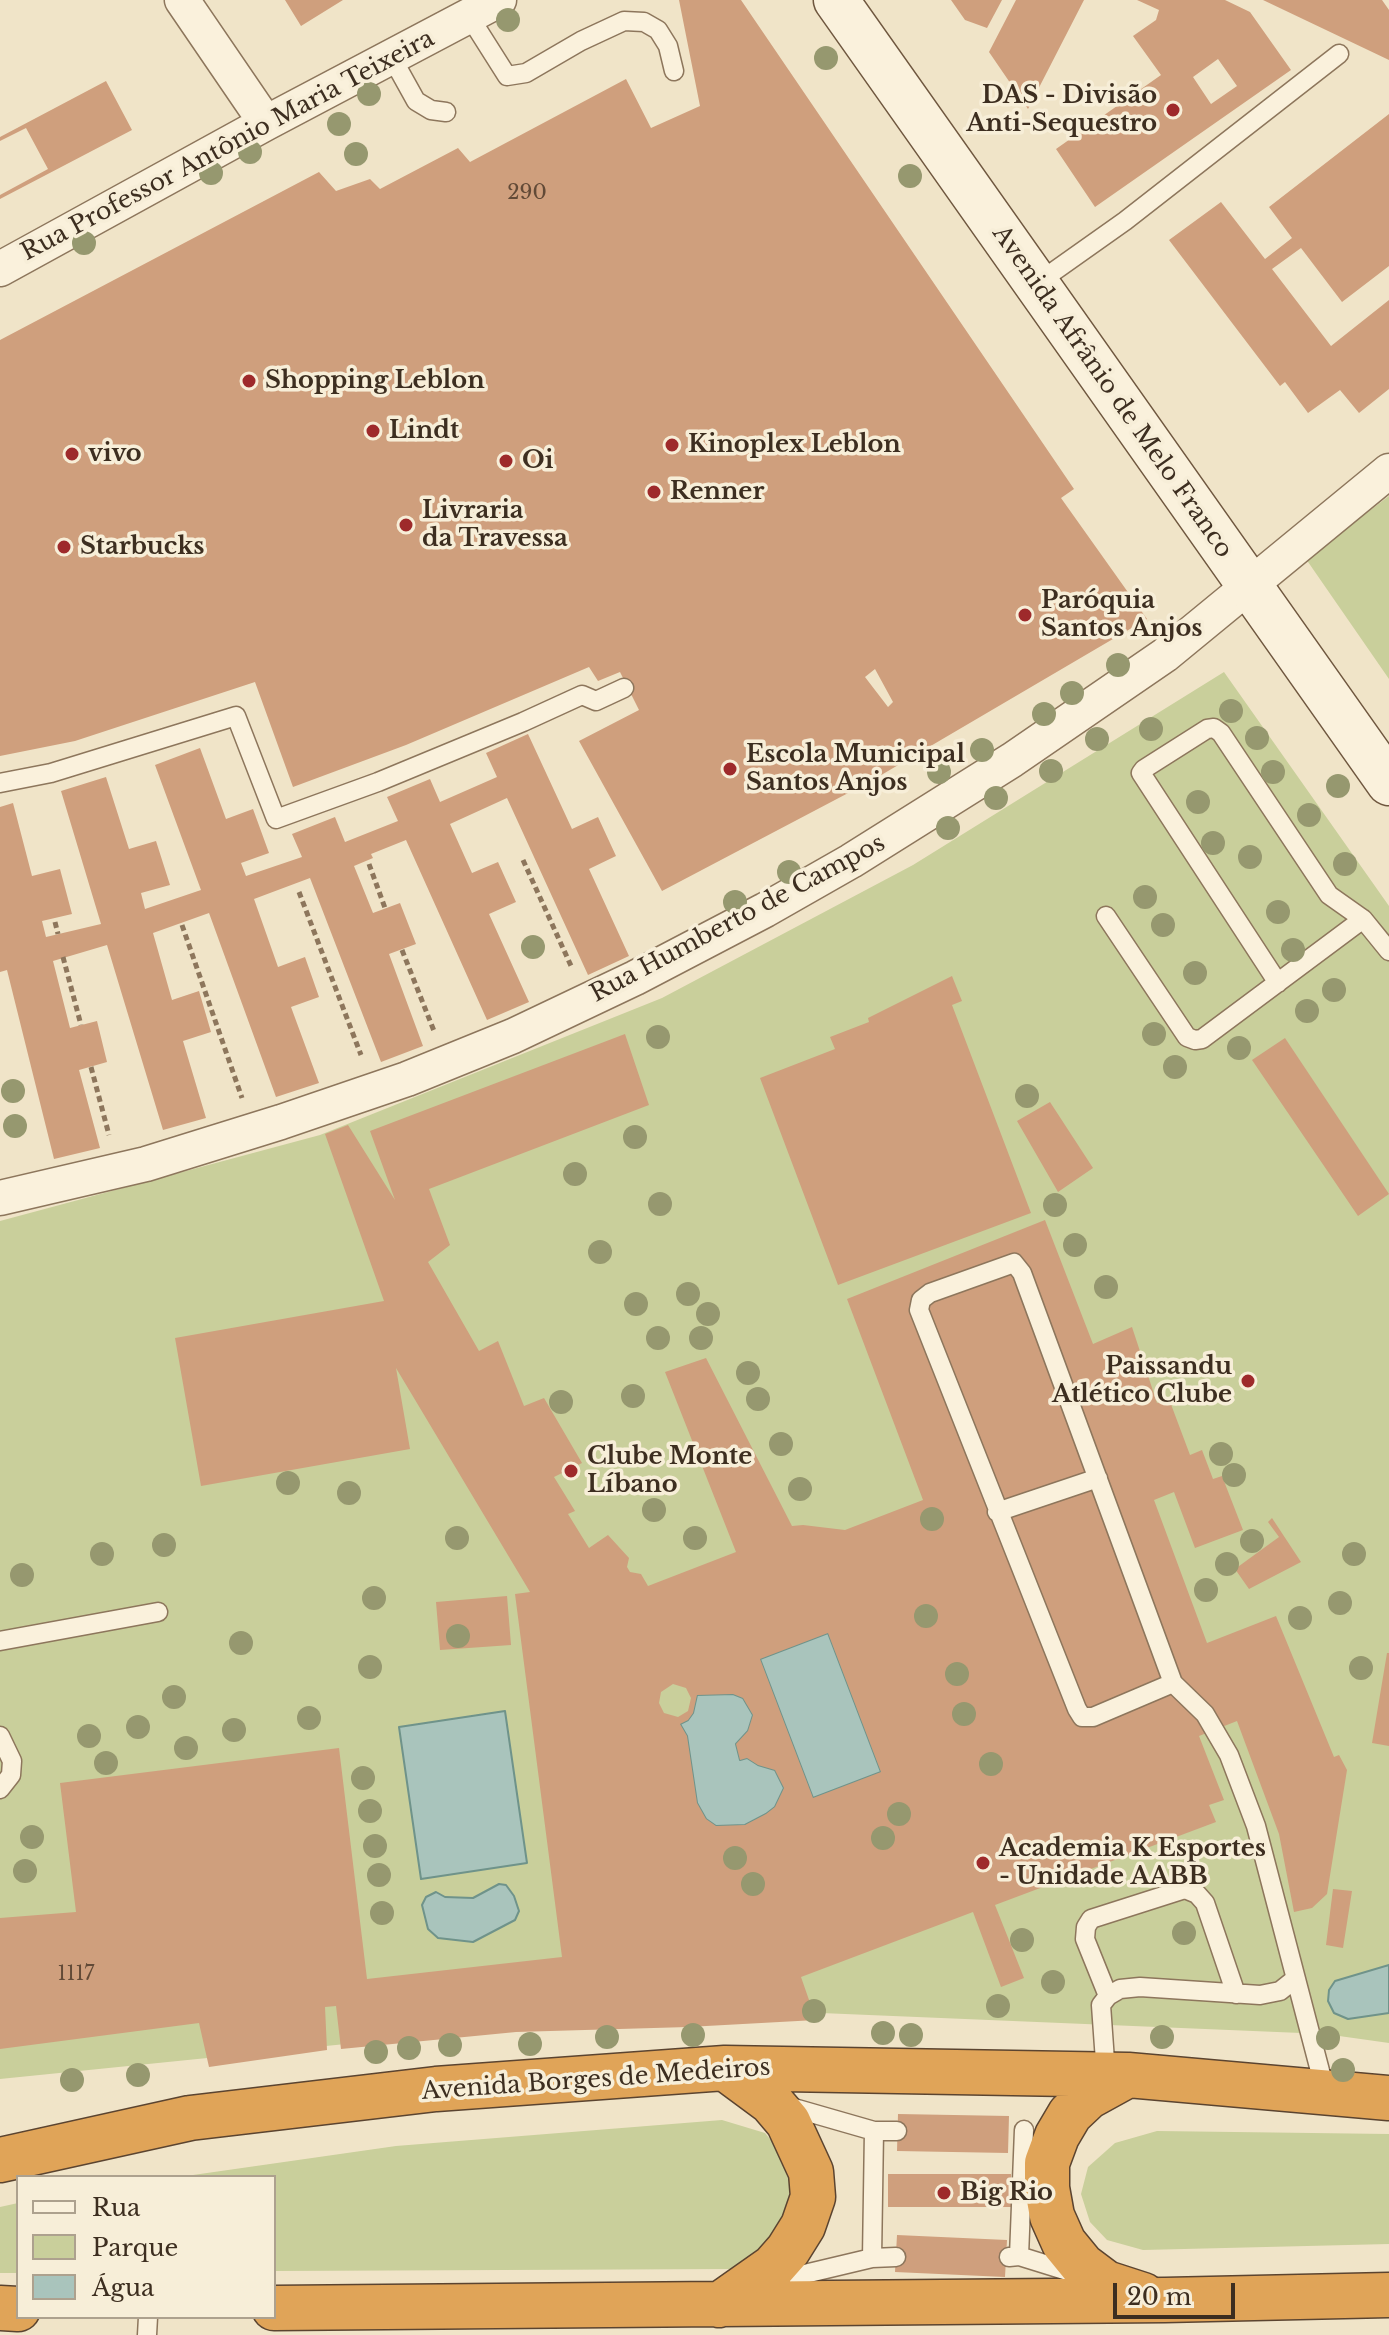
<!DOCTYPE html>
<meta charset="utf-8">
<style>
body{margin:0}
#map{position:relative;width:1389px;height:2335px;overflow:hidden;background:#f0e4c8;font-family:"Libre Baskerville",serif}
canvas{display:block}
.legend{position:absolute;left:16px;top:2175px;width:260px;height:144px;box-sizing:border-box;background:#f7eed8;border:2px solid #ada18e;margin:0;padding:10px 14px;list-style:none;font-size:24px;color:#3d2e20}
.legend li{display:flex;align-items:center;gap:16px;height:40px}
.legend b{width:40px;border:2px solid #ada18e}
.scale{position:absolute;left:1113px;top:2283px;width:122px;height:36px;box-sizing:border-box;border:4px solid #3d2e20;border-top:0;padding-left:10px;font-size:24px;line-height:28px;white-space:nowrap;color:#3d2e20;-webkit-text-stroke:6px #f7eed8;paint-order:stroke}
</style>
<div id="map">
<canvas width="1389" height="2335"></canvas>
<ul class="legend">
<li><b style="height:10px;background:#faf1dc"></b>Rua</li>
<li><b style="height:22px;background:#c9cf9b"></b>Parque</li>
<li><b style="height:22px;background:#a9c4bc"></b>Água</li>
</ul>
<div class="scale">20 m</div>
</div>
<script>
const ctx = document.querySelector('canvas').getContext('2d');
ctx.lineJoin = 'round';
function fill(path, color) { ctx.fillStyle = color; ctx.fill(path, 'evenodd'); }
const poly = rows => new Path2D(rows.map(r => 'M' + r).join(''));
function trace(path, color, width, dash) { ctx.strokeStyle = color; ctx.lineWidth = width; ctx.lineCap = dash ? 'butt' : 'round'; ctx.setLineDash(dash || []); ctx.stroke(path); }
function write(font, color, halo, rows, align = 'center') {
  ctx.font = font + ' "Libre Baskerville",serif'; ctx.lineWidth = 7; ctx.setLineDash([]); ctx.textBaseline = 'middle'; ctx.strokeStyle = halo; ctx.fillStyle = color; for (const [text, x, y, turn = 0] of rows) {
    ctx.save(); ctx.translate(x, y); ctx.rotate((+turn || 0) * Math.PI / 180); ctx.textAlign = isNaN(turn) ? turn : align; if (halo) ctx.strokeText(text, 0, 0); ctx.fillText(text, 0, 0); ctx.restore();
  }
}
fill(poly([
 [1389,496,1389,679,1306,559],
 [1224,672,1389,906,1389,2043,1325,2034,701,2008,0,2079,0,1221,320,1135,662,998,913,865],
 [722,2120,765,2133,788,2161,798,2191,790,2229,733,2269,274,2271,274,2177,179,2177,396,2146],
 [1157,2131,1389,2134,1389,2244,1143,2250,1107,2240,1090,2222,1081,2194,1088,2167,1115,2143],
 [18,2203,18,2273,0,2273,0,2207]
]), '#c9cf9b');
const water = poly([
 [828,1633,881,1772,813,1798,760,1659,828,1633],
 [733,1694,743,1698,753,1715,748,1731,736,1744,740,1760,747,1758,758,1765,775,1770,784,1788,775,1807,766,1814,745,1825,716,1826,706,1819,697,1803,687,1736,680,1724,688,1720,693,1713,697,1695,733,1694],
 [505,1711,527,1863,421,1879,399,1727,505,1711],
 [499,1884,506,1885,514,1896,519,1911,515,1920,473,1942,438,1938,428,1929,422,1905,426,1897,436,1892,445,1897,473,1898,499,1884],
 [1389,1965,1389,2013,1348,2019,1334,2013,1328,2001,1329,1990,1335,1981,1389,1965]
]);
fill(water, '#a9c4bc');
trace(water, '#6f938a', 2);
fill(poly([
 [285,0,343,0,301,26],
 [679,0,741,0,1074,489,1061,498,1147,619,871,781,662,891,579,741,639,710,620,672,598,681,589,667,406,745,293,787,255,682,75,741,0,756,0,340,319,172,336,191,370,179,380,189,458,148,470,162,626,79,651,128,700,106],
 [875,669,893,702,888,707,865,677],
 [951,0,1002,0,987,28,965,20],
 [1016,0,1084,0,1028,109,989,52],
 [1137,0,1225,0,1250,12,1291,70,1095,207,1056,149,1161,75,1133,36,1156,20,1159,10],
 [1218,59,1237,86,1211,104,1193,77],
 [1263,0,1382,0,1389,10,1389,60],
 [106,81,132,130,0,199,0,195,48,169,26,128,0,141,0,137],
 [1389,114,1389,266,1342,302,1301,248,1272,269,1331,346,1389,300,1389,389,1359,413,1340,390,1308,413,1285,382,1280,386,1169,240,1221,202,1265,259,1292,238,1269,207],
 [528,734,572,829,598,817,616,856,589,869,629,956,588,975,507,798,450,824,472,873,498,862,516,902,489,914,529,1002,487,1020,406,840,371,854,373,858,354,866,373,913,400,903,416,944,389,954,423,1046,381,1062,310,878,254,899,278,967,305,957,319,997,291,1007,319,1083,276,1097,209,913,153,933,172,1000,199,991,211,1032,183,1041,206,1118,163,1130,107,945,53,961,70,1028,97,1021,107,1062,79,1070,100,1148,54,1159,7,970,0,972,0,807,13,803,32,876,60,869,72,914,42,921,46,937,101,924,61,791,106,777,129,849,156,841,170,885,141,893,145,909,201,890,155,765,200,748,226,819,253,809,269,853,241,863,246,876,302,857,292,834,335,817,345,842,398,821,387,797,430,779,440,802,497,777,486,753],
 [952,976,962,1001,952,1005,1031,1213,838,1285,760,1078,835,1049,830,1037,869,1022,868,1018],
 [625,1034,649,1105,429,1189,450,1245,428,1262,479,1351,498,1341,524,1406,544,1398,582,1463,554,1477,575,1511,568,1514,589,1548,608,1535,629,1558,627,1567,630,1572,641,1574,648,1586,736,1552,665,1372,706,1358,792,1526,803,1525,845,1530,923,1500,847,1299,1045,1220,1093,1344,1132,1327,1157,1403,1169,1399,1190,1455,1202,1450,1213,1479,1222,1476,1243,1530,1195,1548,1174,1492,1154,1500,1207,1643,1276,1616,1334,1757,1339,1755,1347,1770,1327,1894,1312,1908,1294,1912,1279,1834,1237,1721,1199,1736,1224,1800,1209,1805,1216,1822,995,1905,1024,1978,1001,1987,973,1912,801,1977,816,2020,688,2027,516,2032,341,2049,336,2006,325,2007,327,2050,209,2067,199,2023,0,2049,0,1918,76,1912,60,1783,339,1748,367,1979,562,1957,515,1594,530,1592,396,1368,410,1449,201,1486,175,1338,384,1301,325,1134,348,1125,395,1200,370,1131],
 [828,1633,881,1772,813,1798,760,1659],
 [673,1684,686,1688,691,1698,688,1711,678,1717,664,1713,659,1703,661,1692],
 [733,1694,743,1698,753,1715,748,1731,736,1744,740,1760,747,1758,758,1765,775,1770,784,1788,775,1807,766,1814,745,1825,716,1826,706,1819,697,1803,687,1736,680,1724,688,1720,693,1713,697,1695],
 [1285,1038,1389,1194,1358,1216,1252,1060],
 [1050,1102,1093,1168,1058,1192,1017,1121],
 [1272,1518,1301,1562,1249,1589,1235,1569,1279,1537,1268,1522],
 [507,1596,511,1645,440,1650,436,1602],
 [1387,1653,1389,1653,1389,1746,1372,1743],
 [1333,1889,1352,1891,1343,1948,1326,1945],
 [898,2114,1009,2116,1008,2153,897,2151],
 [888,2174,1011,2174,1011,2207,888,2207],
 [897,2235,1007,2240,1005,2277,895,2272]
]), '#cf9f7d');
const lane = poly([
 [469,16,507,76,526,73,581,41,624,21,644,22,658,30,668,46,674,71],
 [391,56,416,101,431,110,446,112],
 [1036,284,1125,221,1339,54],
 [0,783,51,773,236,716,276,819,378,782,523,722,582,695,596,701,624,688],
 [1106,916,1187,1037,1195,1040,1202,1039,1363,919],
 [1278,983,1141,773,1144,769,1207,729,1214,728,1221,733,1329,895,1363,919,1389,951],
 [997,1512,1098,1478],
 [0,1641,158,1612],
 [1173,1683,1093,1717,1082,1717,1077,1709,919,1310,921,1300,930,1293,1014,1263,1022,1273,1173,1683,1205,1714,1229,1755,1256,1826,1325,2090],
 [0,1736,12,1761,11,1775,0,1789],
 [1108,1996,1085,1939,1086,1927,1091,1919,1185,1889,1197,1894,1205,1903,1236,1994],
 [1106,2075,1101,2005,1108,1996,1120,1989,1140,1987,1260,1995,1280,1991,1295,1979],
 [787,2106,874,2131,897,2131],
 [1019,2256,1024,2130],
 [1009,2257,1019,2256,1077,2274],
 [872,2258,874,2131],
 [771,2282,872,2258,896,2257],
 [147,2335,148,2317]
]);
const street = poly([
 [182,0,266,123],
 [0,269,266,123,499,0],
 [0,1198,146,1164,281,1122,407,1079,513,1036,635,978,765,910,851,861,1012,760,1165,655,1389,471]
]);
const secondary = poly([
 [836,0,1389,783]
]);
const highway = poly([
 [1128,2075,1088,2097,1070,2114,1057,2136,1047,2163,1047,2188,1052,2216,1064,2243,1082,2265,1106,2283,1143,2295],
 [0,2160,190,2118,436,2089,725,2068,1128,2075,1389,2098],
 [719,2305,773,2267,788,2250,803,2226,813,2197,811,2172,788,2122,771,2102,725,2068],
 [0,2308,18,2309],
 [274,2308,1165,2300,1389,2295]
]);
trace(lane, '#8d765c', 21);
trace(street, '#8d765c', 37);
trace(secondary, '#6f573f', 47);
trace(highway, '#5b4430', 47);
trace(poly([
 [523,860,572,968],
 [369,864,385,908],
 [299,892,361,1055],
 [55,922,58,934],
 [182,925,242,1098],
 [402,950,434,1031],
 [63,957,81,1025],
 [91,1067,109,1135]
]), '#8d765c', 5, [6, 4]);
trace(lane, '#faf1dc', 18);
trace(street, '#faf1dc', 34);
trace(secondary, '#faf1dc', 44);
trace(highway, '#e0a458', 44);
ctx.fillStyle = '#96986f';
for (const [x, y] of [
 [508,20],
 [826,58],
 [369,94],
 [339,124],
 [250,152],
 [356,154],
 [211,173],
 [910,176],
 [84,243],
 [1118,665],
 [1072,693],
 [1231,711],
 [1044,714],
 [1151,729],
 [1257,738],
 [1097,739],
 [982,750],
 [1051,771],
 [939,772],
 [1273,772],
 [1338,786],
 [996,798],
 [1198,802],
 [1309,815],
 [948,828],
 [1213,843],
 [1250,857],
 [1345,864],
 [789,872],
 [1145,897],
 [735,902],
 [1278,912],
 [1163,925],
 [533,947],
 [1293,950],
 [1195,973],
 [1334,990],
 [1307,1011],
 [1154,1034],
 [658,1037],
 [1239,1048],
 [1175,1067],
 [13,1091],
 [1027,1096],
 [15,1126],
 [635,1137],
 [575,1174],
 [660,1204],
 [1055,1205],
 [1075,1245],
 [600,1252],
 [1106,1287],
 [688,1294],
 [636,1304],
 [708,1314],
 [658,1338],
 [701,1338],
 [748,1373],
 [633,1396],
 [758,1399],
 [561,1402],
 [781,1444],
 [1221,1454],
 [1234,1475],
 [288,1483],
 [800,1489],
 [349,1493],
 [654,1510],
 [932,1519],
 [457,1538],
 [695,1538],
 [1252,1541],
 [164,1545],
 [102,1554],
 [1354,1554],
 [1227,1564],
 [22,1575],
 [1206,1590],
 [374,1598],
 [1340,1603],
 [926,1616],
 [1300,1618],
 [458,1636],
 [241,1643],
 [370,1667],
 [1361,1668],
 [957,1674],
 [174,1697],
 [964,1714],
 [309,1718],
 [138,1727],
 [234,1730],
 [89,1736],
 [186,1748],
 [106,1763],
 [991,1764],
 [363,1778],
 [370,1811],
 [899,1814],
 [32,1837],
 [883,1838],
 [375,1846],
 [735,1858],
 [25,1871],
 [379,1875],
 [753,1884],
 [382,1913],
 [1184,1933],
 [1022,1940],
 [1053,1982],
 [998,2006],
 [814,2011],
 [883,2033],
 [693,2035],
 [911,2035],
 [607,2037],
 [1162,2037],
 [1328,2038],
 [530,2044],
 [450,2045],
 [409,2048],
 [376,2052],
 [1343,2070],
 [138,2075],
 [72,2080]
]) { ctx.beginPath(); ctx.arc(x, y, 12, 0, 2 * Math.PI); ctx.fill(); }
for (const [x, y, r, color] of [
 [1173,110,8,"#9e2a2b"],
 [249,381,8,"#9e2a2b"],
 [373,431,8,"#9e2a2b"],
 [672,445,8,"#9e2a2b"],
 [72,454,8,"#9e2a2b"],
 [506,461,8,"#9e2a2b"],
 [654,492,8,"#9e2a2b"],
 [406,525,8,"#9e2a2b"],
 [64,547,8,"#9e2a2b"],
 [1025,615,8,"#9e2a2b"],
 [730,769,8,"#9e2a2b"],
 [1248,1381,8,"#9e2a2b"],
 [571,1471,8,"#9e2a2b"],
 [983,1863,8,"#9e2a2b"],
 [944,2193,8,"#9e2a2b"]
]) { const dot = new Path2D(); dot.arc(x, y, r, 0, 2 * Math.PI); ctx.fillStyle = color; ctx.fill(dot); trace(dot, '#f7eed8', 3); }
write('20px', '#624a37', null, [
 ["290",527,193],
 ["1117",76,1974]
]);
write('bold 24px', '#3d2e20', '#f7eed8', [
 ["DAS - Divisão",1157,96,"right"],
 ["Anti-Sequestro",1157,124,"right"],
 ["Shopping Leblon",265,381],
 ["Lindt",389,431],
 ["Kinoplex Leblon",688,445],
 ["vivo",88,454],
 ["Oi",522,461],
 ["Renner",670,492],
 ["Livraria",422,511],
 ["da Travessa",422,539],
 ["Starbucks",80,547],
 ["Paróquia",1041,601],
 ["Santos Anjos",1041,629],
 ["Escola Municipal",746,755],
 ["Santos Anjos",746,783],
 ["Paissandu",1232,1367,"right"],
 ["Atlético Clube",1232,1395,"right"],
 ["Clube Monte",587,1457],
 ["Líbano",587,1485],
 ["Academia K Esportes",999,1849],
 ["- Unidade AABB",999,1877],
 ["Big Rio",960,2193]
], 'left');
write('24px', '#3d2e20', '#f7eed8', [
 ["Rua Professor Antônio Maria Teixeira",228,146,-28],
 ["Avenida Afrânio de Melo Franco",1112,392,55],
 ["Rua Humberto de Campos",738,919,-28],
 ["Avenida Borges de Medeiros",596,2080,-4]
]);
</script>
